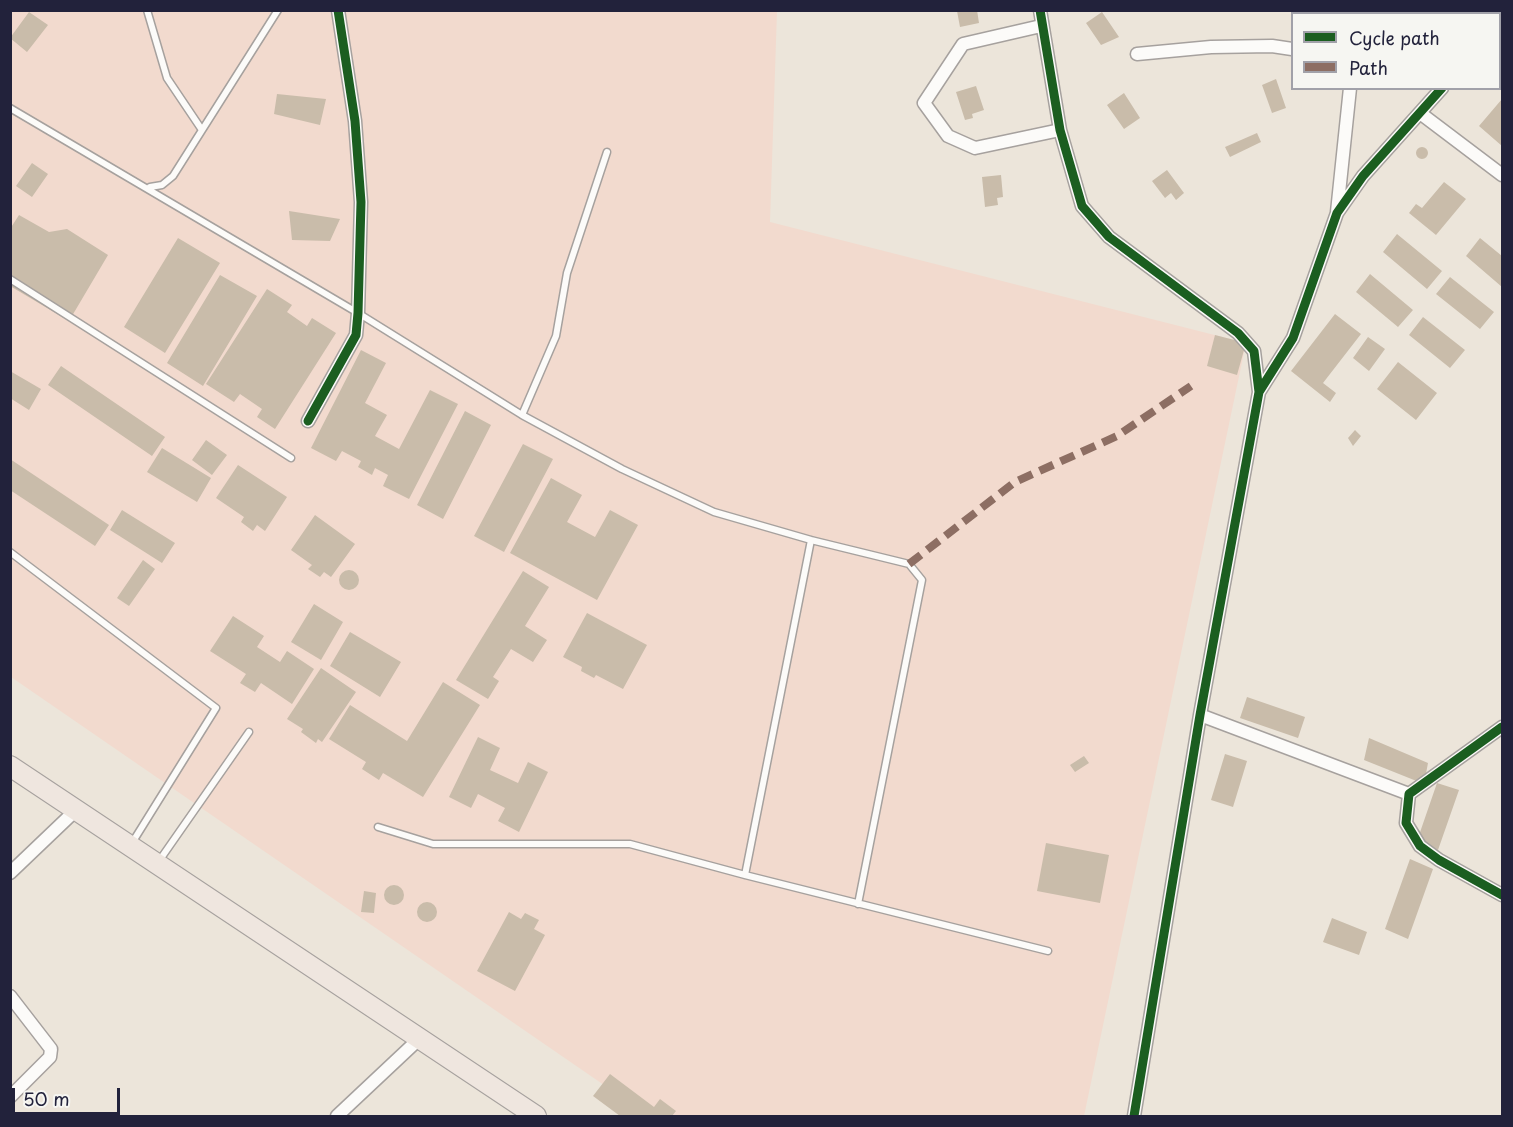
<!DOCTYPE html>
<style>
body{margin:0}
#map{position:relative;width:1513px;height:1127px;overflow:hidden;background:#ece5da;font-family:"Playpen Sans",sans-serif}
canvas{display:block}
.frame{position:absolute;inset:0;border:12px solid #22223b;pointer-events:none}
.legend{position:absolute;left:1291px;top:12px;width:210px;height:78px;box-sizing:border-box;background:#f6f6f2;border:2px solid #a1a1a9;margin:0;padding:8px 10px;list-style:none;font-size:18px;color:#22223b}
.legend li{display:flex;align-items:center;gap:12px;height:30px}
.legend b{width:30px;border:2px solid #a1a1a9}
.scale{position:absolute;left:12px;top:1088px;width:108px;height:27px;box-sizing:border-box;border:3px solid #22223b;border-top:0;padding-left:8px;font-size:18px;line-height:21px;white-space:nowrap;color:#22223b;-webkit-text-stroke:4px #f6f6f2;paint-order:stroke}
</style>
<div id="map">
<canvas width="1513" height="1127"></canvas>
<div class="frame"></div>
<ul class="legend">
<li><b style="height:8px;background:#1b5e20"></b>Cycle path</li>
<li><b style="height:8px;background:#8d6e63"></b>Path</li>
</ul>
<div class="scale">50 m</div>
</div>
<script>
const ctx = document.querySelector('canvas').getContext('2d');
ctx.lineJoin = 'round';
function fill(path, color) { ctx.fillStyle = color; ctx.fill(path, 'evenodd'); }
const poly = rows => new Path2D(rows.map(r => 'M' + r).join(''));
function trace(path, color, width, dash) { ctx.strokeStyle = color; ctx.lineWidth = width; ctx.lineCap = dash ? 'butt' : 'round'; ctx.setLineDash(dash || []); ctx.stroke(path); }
fill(poly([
 [11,11,777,11,770,222,1246,343,1084,1116,649,1116,11,677]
]), '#f2dace');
fill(poly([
 [977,10,979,23,960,27,957,11],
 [29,12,48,25,27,52,10,38],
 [1102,12,1119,37,1101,45,1086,23],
 [1276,79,1286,108,1272,113,1262,85],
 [976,86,984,110,972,114,973,118,965,120,956,92],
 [1124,93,1140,118,1124,129,1107,105],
 [277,94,326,99,320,125,274,114],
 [1502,99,1502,146,1479,126],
 [1257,133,1261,142,1230,157,1225,147],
 '1416 153a6 6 0 1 1 12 0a6 6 0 1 1-12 0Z',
 [32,163,48,174,32,197,16,186],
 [1167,170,1184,193,1176,200,1171,193,1165,198,1152,181],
 [1001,175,1003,197,997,198,998,205,985,207,982,177],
 [1444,182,1466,199,1436,235,1409,213,1416,204,1422,208],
 [289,211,340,219,330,241,292,240],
 [19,215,49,232,67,229,108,255,69,321,10,286,10,229],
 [1397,234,1442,271,1427,289,1383,252],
 [178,238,220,263,165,353,124,327],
 [1480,238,1502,256,1502,287,1466,256],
 [1370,274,1413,310,1398,327,1356,292],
 [220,275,257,296,203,386,167,363],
 [1450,277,1494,312,1480,329,1436,294],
 [267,289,292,305,287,312,307,326,312,318,336,333,275,429,257,417,262,409,240,394,234,402,206,384],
 [1335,314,1361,334,1323,383,1336,393,1330,402,1291,371],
 [1423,317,1465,350,1450,368,1409,335],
 [1215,335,1246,343,1237,375,1207,366],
 [1368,337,1385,349,1369,371,1353,358],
 [361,350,386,363,365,403,387,415,375,436,399,449,430,390,458,404,409,499,383,486,388,475,375,468,372,475,358,467,361,461,342,451,336,461,311,448],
 [1398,362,1437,393,1416,420,1377,389],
 [61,366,165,437,152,456,48,385],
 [10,371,41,389,29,410,10,398],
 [465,411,491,425,443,519,417,505],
 [1355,430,1361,436,1353,446,1348,438],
 [206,440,227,455,212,475,192,460],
 [523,444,553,459,504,552,474,536],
 [162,448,211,478,197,502,147,472],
 [10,459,109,525,95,546,10,490],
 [238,465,287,497,265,531,257,525,253,531,241,522,244,517,216,498],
 [551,478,582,495,567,522,595,537,610,510,638,525,597,600,510,553],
 [122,510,175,543,162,563,110,530],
 [315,515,355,544,331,577,324,572,320,577,308,569,312,565,291,550],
 [143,560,155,569,129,606,117,598],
 '339 580a10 10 0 1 1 20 0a10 10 0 1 1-20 0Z',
 [523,571,549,587,525,626,547,640,533,662,511,649,493,677,499,681,488,699,456,680],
 [314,604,343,622,321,660,291,642],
 [587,613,647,645,623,689,596,675,594,678,581,671,582,667,563,657],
 [233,616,264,636,257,647,280,662,287,651,314,669,292,704,261,683,255,692,240,683,246,674,210,651],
 [350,632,401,662,380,697,330,666],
 [321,668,356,692,322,742,318,739,316,743,301,732,303,729,287,719],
 [443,682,480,705,423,797,383,773,379,780,362,769,366,762,329,739,350,705,407,741],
 [1247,697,1305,717,1298,738,1240,718],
 [478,737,500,748,490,770,518,783,528,762,548,772,519,832,498,821,505,808,478,794,471,808,449,797],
 [1369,738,1428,763,1424,784,1364,760],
 [1225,754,1247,761,1233,807,1211,800],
 [1084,756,1089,763,1075,772,1070,765],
 [1437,783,1459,790,1438,850,1417,841],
 [1046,843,1109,855,1100,903,1037,891],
 [1410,859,1433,869,1408,939,1385,929],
 '384 895a10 10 0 1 1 20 0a10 10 0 1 1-20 0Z',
 [364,891,376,893,374,913,361,912],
 '417 912a10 10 0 1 1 20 0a10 10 0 1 1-20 0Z',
 [509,912,521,919,525,913,539,920,534,929,545,935,515,991,477,971],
 [1332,918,1367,932,1359,955,1323,942],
 [610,1074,654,1107,660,1099,676,1111,672,1116,620,1116,593,1096]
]), '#c9bcaa');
const lane = poly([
 [147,10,167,78,202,130],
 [10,108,358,313,522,415,622,469,714,512,811,540,909,564,922,580,858,904],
 [150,187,162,185,173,176,278,10],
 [10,279,291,458],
 [522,415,556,336,567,273,607,152],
 [10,552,216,708,132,843],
 [378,827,433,844,630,844,745,875,1048,951],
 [159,861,249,732],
 [745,875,811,540]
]);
const street = poly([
 [1040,10,1060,130,1082,206,1109,237,1238,333,1254,351,1259,392],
 [1321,10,1322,14],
 [1500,23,1502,19],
 [1041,26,963,44,924,103,948,136,975,148,1060,130],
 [1500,41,1502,41],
 [1137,54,1211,47,1272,46,1292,49],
 [1420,113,1502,175],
 [1337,212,1350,88],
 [308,421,356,335,358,313,361,202,355,121,338,10],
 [1200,715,1409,794],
 [1502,727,1409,794,1406,823,1420,846,1439,860,1502,895],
 [10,873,76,810],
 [10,996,51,1049,50,1057,10,1097],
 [337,1116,419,1039],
 [1134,1116,1200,715,1259,392,1293,338,1337,213,1363,176,1442,88]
]);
const primary = poly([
 [10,766,536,1116]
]);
trace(lane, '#a6a19e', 9);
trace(street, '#a6a19e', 15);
trace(primary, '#a6a19e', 22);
trace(lane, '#fcfbf9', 6);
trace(street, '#fcfbf9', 12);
trace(primary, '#efe6df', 20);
trace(poly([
 [909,564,1015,482,1117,436,1191,386]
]), '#8d6e63', 8, [15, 8]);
trace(poly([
 [1040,10,1060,130,1082,206,1109,237,1238,333,1254,351,1259,392],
 [308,421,356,335,358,313,361,202,355,121,338,10],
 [1502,727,1409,794,1406,823,1420,846,1439,860,1502,895],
 [1134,1116,1200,715,1259,392,1293,338,1337,213,1363,176,1442,88]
]), '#1b5e20', 9);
</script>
